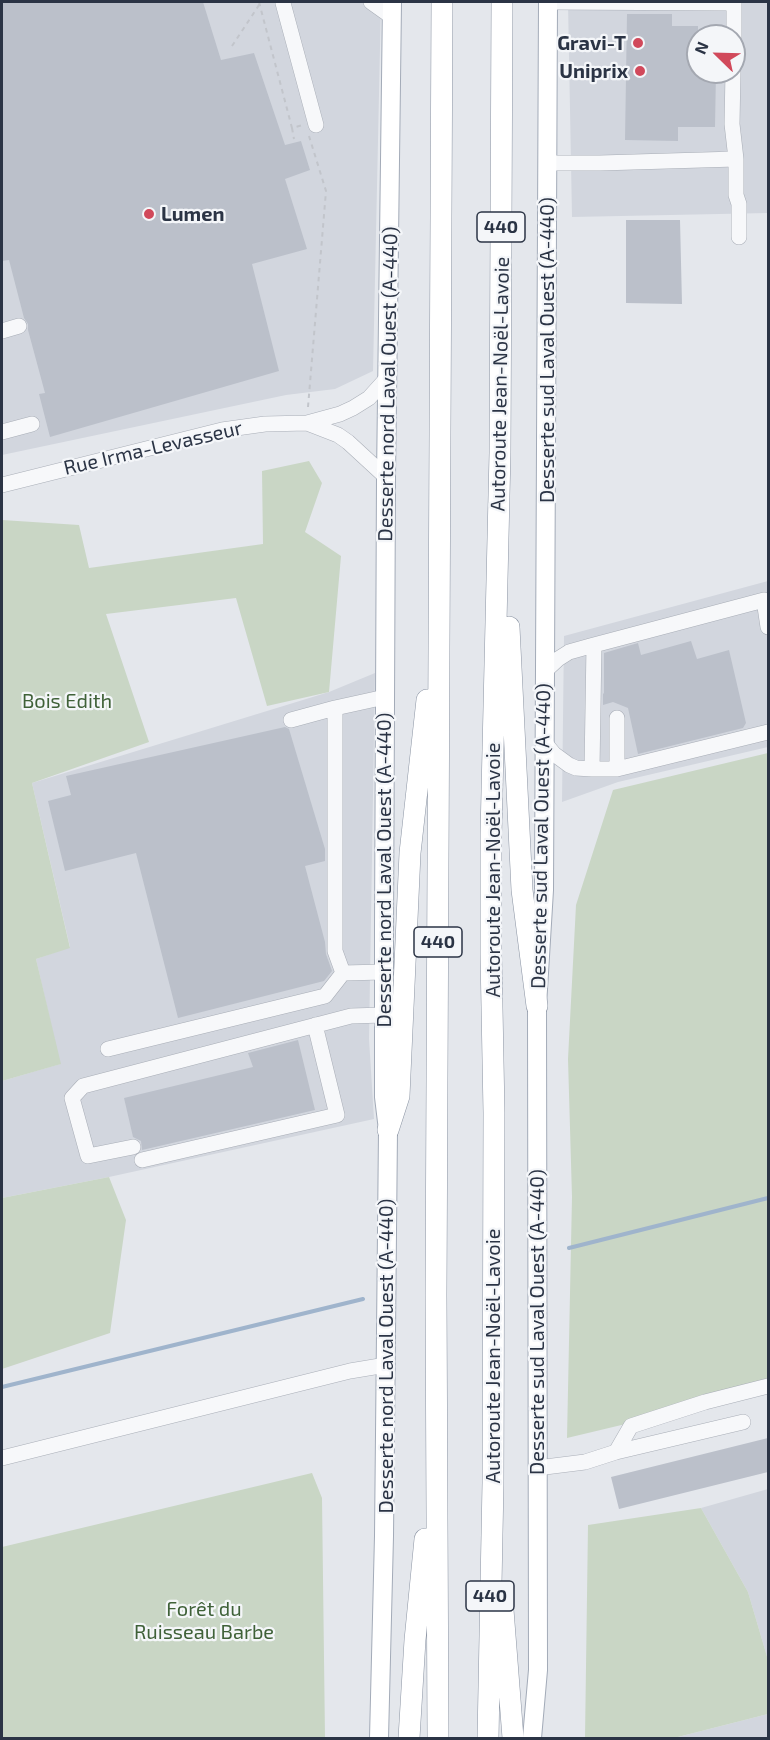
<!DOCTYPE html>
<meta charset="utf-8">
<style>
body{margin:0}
#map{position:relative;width:770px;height:1740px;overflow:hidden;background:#e4e7ec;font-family:"Exo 2",sans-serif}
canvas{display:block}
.frame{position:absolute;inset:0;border:3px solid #2b3445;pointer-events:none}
.north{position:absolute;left:686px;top:24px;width:60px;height:60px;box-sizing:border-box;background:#f4f6f9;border:2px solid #a4a8b1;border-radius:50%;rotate:293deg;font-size:16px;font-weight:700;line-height:24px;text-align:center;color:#2b3445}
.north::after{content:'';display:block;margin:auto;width:21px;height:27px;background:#d1495b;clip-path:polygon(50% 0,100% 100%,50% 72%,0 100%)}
</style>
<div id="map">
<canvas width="770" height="1740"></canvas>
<div class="frame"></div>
<div class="north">N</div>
</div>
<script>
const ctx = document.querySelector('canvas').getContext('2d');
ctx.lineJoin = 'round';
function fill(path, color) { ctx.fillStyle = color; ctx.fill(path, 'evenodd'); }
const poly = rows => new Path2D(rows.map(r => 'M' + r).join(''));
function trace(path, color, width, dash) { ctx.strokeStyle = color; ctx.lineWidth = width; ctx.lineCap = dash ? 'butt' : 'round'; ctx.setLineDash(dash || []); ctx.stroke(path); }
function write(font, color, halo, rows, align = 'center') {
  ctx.font = font + ' "Exo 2",sans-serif'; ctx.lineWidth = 4.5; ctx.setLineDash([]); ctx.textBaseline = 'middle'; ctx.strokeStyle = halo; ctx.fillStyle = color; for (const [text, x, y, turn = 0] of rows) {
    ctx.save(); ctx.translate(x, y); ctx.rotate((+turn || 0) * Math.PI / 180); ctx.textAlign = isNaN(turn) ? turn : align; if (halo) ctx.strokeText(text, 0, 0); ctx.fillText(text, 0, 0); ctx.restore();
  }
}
fill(poly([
 [2,2,381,2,373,371,335,389,286,395,2,455],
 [568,2,768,2,768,213,572,217],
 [698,36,734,36,734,72,698,72],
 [768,581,768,747,618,782,562,802,564,636],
 [375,673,369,1039,374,1119,109,1177,2,1198,2,1081,60,1064,36,959,70,947,32,783,329,692],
 [768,1489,768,1660,748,1592,701,1508],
 [768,1714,768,1738,674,1738]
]), '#d2d6de');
fill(poly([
 [309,461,322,483,305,532,341,556,329,692,267,706,236,598,106,614,149,742,32,783,70,948,36,959,61,1064,2,1081,2,520,79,525,89,568,263,544,262,471],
 [768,753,768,1390,567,1438,572,1197,568,1059,576,905,613,790],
 [109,1177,126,1220,110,1333,2,1369,2,1198],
 [312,1473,322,1498,325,1738,2,1738,2,1547],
 [701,1508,748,1592,768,1660,768,1714,674,1738,585,1738,588,1525]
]), '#c9d6c5');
trace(poly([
 [569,1248,768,1198],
 [2,1387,363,1299]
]), '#9fb4cc', 4);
fill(poly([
 [2,2,203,2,221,60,254,53,285,145,301,141,310,170,285,179,307,249,252,264,279,371,50,437,39,394,45,393,28,330,28,324,24,318,9,260,2,261],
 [627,14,672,14,672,26,698,26,698,72,716,72,715,127,678,127,678,141,625,140],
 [626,220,680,220,682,304,626,303],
 [691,641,697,659,729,650,746,723,743,728,638,754,628,708,613,702,603,705,603,694,604,693,604,653,638,643,641,655],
 [285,727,289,729,325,849,325,861,305,866,325,942,326,954,332,971,324,981,178,1018,136,853,65,871,48,801,71,795,66,776],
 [298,1040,315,1110,142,1150,141,1141,133,1137,124,1098,253,1067,248,1053],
 [768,1438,768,1472,619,1509,611,1477]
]), '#bbc0ca');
const minor = poly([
 [371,2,392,17],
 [548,2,734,3],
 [283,3,316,125],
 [734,64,734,2],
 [733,72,732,124,736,159,736,195,739,204,739,237],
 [548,163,600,163,736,159],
 [2,331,19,326],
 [307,423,338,435,348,442,386,477],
 [2,432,32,424],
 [2,485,222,430,265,424,307,423,340,414,353,408,369,398,387,378],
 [594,645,764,600,768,627],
 [291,720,335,708],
 [545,743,554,754,569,765,576,768,592,769,594,645,569,652,558,659,545,671],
 [592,769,617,769,617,718],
 [617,769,768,732],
 [384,972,343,973,335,951,335,708,385,697],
 [108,1049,325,996,343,973],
 [133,1147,88,1156,72,1098,83,1086,351,1016,384,1015],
 [142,1160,337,1115,315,1025],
 [616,1452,631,1426,705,1402,768,1386],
 [2,1458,350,1371,386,1365],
 [537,1468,585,1462,616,1452,743,1422]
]);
const major = poly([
 [379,1738,384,1536,388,1130,384,1097,384,928,386,477,392,2],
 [532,1738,538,1670,537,1006,544,890,548,2]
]);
const highway = poly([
 [509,627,522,890,537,1006],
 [388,1130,399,1096,410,853,427,700],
 [502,1597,513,1738],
 [409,1738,415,1640,425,1539],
 [438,1738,436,1294,442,2],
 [488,1738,493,1483,494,1113,491,955,491,834,500,453,502,2]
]);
trace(minor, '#a9aeb7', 16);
trace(major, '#a3abb8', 20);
trace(highway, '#8b94a3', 22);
trace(poly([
 [259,2,292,128,303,125],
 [232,46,261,2],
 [292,128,294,139],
 [308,407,326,191,309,136]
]), '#c2c5cb', 2, [4.5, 4.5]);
trace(minor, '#f7f8fa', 15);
trace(major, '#fff', 18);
trace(highway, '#fff', 21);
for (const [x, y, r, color] of [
 [638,43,6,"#d1495b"],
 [640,71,6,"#d1495b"],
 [149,214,6,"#d1495b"]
]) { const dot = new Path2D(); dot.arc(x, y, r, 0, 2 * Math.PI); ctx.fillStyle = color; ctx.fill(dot); trace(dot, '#f4f6f9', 2); }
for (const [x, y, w] of [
 [501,227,48],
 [438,942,48],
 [490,1596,48]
]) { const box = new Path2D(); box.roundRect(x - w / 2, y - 15, w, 30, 4.5); ctx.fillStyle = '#f4f6f9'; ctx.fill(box); trace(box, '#2b3445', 1.5); }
write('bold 18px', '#2b3445', null, [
 ["440",501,227],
 ["440",438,942],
 ["440",490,1596]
]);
write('bold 20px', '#2b3445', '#f4f6f9', [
 ["Gravi-T",626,43],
 ["Uniprix",628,71],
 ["Lumen",161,214,"left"]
], 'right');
write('20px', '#2b3445', '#f4f6f9', [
 ["Desserte sud Laval Ouest (A-440)",547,350,-90],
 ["Desserte nord Laval Ouest (A-440)",388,384,-89],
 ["Autoroute Jean-Noël-Lavoie",500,384,-89],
 ["Rue Irma-Levasseur",153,448,-13],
 ["Desserte sud Laval Ouest (A-440)",541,836,-89],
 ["Desserte nord Laval Ouest (A-440)",384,870,-90],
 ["Autoroute Jean-Noël-Lavoie",493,870,-90],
 ["Desserte sud Laval Ouest (A-440)",537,1322,-90],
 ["Desserte nord Laval Ouest (A-440)",386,1356,-90],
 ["Autoroute Jean-Noël-Lavoie",493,1356,-90]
]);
write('20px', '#3f6138', '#f4f6f9', [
 ["Bois Edith",67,701],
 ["Forêt du",204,1609],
 ["Ruisseau Barbe",204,1632]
]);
</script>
